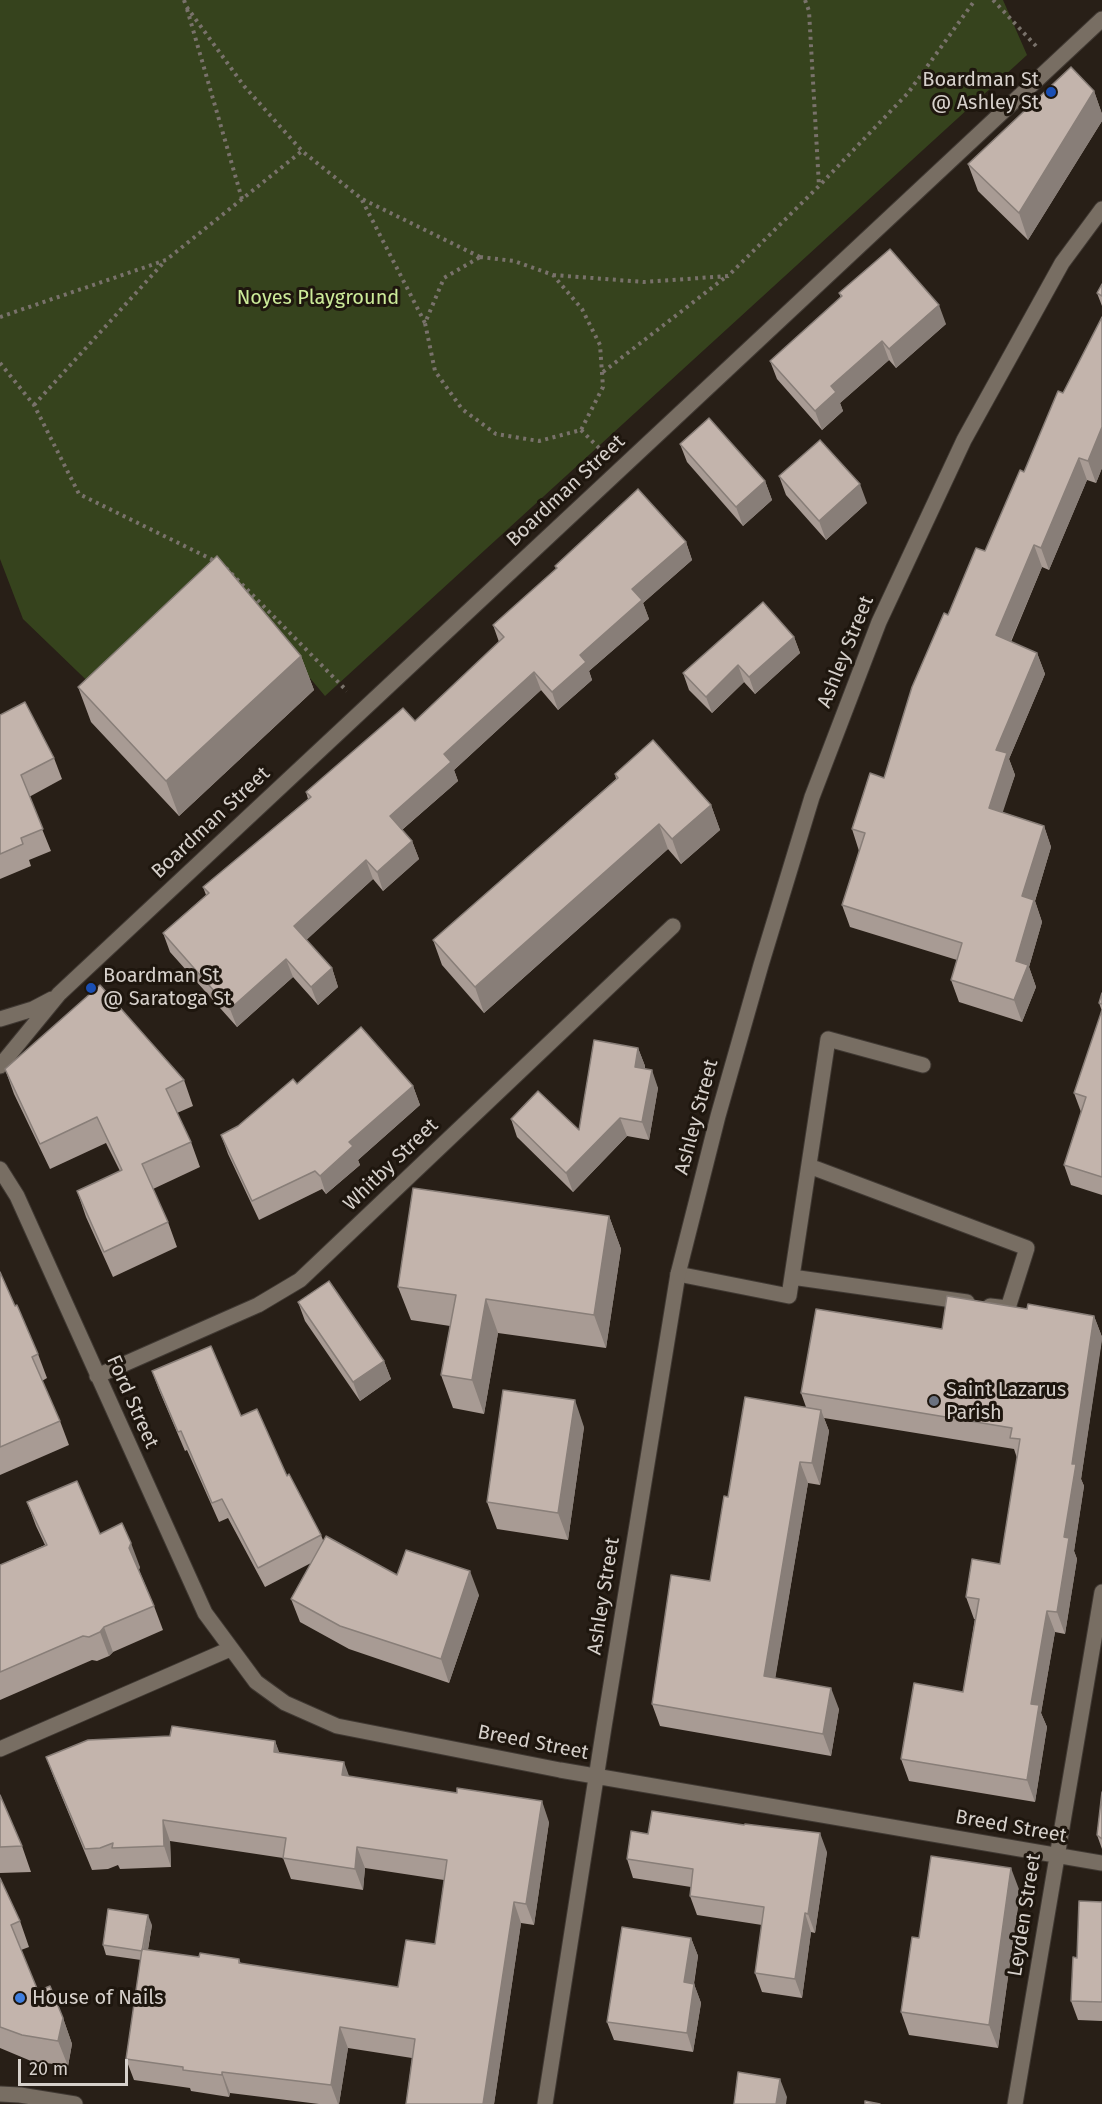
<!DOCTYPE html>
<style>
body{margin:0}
#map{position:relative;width:1102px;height:2104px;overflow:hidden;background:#281f17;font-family:"Fira Sans",sans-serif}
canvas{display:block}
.scale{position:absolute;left:18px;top:2059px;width:110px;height:27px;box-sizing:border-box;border:3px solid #d6d0cb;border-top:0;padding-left:8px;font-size:18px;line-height:21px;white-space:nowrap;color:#d6d0cb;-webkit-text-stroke:4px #1e160e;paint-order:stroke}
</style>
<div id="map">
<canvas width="1102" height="2104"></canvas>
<div class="scale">20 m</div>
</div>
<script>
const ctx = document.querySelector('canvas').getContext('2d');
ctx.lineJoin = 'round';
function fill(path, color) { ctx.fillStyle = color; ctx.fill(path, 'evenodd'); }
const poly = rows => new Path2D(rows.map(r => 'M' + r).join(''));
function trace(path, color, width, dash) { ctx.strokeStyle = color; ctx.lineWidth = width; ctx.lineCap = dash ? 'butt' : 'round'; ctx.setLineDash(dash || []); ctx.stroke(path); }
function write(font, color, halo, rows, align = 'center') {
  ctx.font = font + ' "Fira Sans",sans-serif'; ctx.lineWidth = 6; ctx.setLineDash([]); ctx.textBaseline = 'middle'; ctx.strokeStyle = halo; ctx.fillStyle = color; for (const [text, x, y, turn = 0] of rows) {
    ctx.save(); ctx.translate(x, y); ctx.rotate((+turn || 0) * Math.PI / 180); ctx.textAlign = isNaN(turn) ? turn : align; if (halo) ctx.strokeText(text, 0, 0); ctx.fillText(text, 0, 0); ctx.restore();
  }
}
fill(poly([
 [0,0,1003,0,1027,55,325,696,231,584,105,698,23,619,0,559]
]), '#36431d');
const service = poly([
 [809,1166,1027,1248,1008,1308,990,1306],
 [678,1274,789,1296,828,1039,923,1065],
 [792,1277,967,1302]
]);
const minor = poly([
 [0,1169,17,1196,205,1613,256,1682,285,1703,337,1726,560,1770,1102,1863],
 [97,1376,258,1305,300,1280,673,926],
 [0,1749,230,1649],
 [0,2094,20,2095,75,2104],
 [545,2104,604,1727,678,1274,718,1116,761,965,812,797,879,622,964,440,1062,263,1102,209],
 [1015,2104,1102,1592]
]);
const secondary = poly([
 [0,1019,33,1009,52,999],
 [0,1066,59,994,1102,19]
]);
trace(service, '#403933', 17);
trace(minor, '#403933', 17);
trace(secondary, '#403933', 17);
trace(poly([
 [184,0,186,6,244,86,302,151,362,199,480,257],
 [805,0,809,11,819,186],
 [993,0,1036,46],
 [187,9,242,199],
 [362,200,425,323],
 [480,257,514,261,553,275,582,309,600,345,603,387,581,430,539,441,496,434,462,409,435,371,425,323,444,278,480,257],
 [553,275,644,282,728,276,819,186,908,93,975,0],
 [0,317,166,260,302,151],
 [0,363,34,405,79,494,215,561],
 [603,372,727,276],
 [34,405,165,261],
 [581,430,602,451],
 [226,568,347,691]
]), '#79726b', 4, [3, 4.5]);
trace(service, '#786e63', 15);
trace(minor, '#786e63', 15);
trace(secondary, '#786e63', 15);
fill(poly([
 [1094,91,1102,114,1102,121,1028,240,978,191,968,164],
 [1102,284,1102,306,1097,293],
 [839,293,946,324,896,368,889,360,840,403,843,411,822,430,777,379,770,361,841,298],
 [1102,317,1102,468,1096,483,1087,480,1049,570,1042,567,1011,642,1037,653,1045,674,1009,759,1015,775,1002,812,1044,826,1051,847,1035,901,1042,922,1029,967,1036,987,1022,1022,959,1002,951,980,957,960,850,927,842,905,859,851,852,829,884,778,948,615,985,551,1063,393],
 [680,444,765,481,772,500,743,526,687,462],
 [779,476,867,503,826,540,786,495],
 [686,542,692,560,643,603,649,619,589,671,592,680,558,710,541,690,454,770,458,781,402,830,412,841,419,859,383,891,373,879,306,940,332,968,338,987,318,1005,293,977,237,1027,170,952,163,933,206,895,203,887,308,799,306,792,415,721,499,642,493,625,556,569,555,566],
 [794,637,800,653,755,694,744,682,712,713,689,690,683,673],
 [301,656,314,690,179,816,91,722,78,687],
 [0,715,54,758,62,779,29,797,51,851,29,860,31,866,0,879],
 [615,774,711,805,720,830,681,864,668,849,484,1013,442,965,433,940,616,779],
 [1102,993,1102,1195,1071,1185,1064,1165,1081,1112,1074,1093,1102,1011,1099,1003],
 [638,1048,645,1066,645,1069,658,1088,649,1140,627,1136,573,1192,517,1137,511,1119,579,1130],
 [5,1069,184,1080,193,1106,177,1113,191,1142,200,1167,153,1189,168,1222,177,1247,113,1277,86,1217,77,1191,120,1171,106,1143,50,1169,14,1094],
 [297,1084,413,1086,420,1105,358,1160,360,1165,326,1194,322,1189,259,1220,228,1154,221,1135,238,1126],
 [609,1216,621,1249,606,1348,498,1333,484,1414,453,1408,441,1375,450,1326,411,1320,398,1287],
 [0,1272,15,1306,38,1354,47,1378,42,1381,60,1421,69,1445,0,1475],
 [298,1302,384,1361,391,1379,360,1401,305,1321],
 [1027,1309,1094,1316,1102,1337,1081,1479,1084,1486,1074,1551,1077,1559,1065,1634,1055,1632,1041,1713,1047,1727,1035,1802,909,1781,901,1759,963,1692,975,1619,974,1619,966,1597,1000,1564,1017,1458,1014,1449,824,1418,829,1431,820,1485,808,1483,775,1678,839,1709,831,1756,660,1726,652,1704,710,1581,728,1497,806,1407,801,1393,942,1329],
 [152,1371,241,1416,287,1476,321,1535,323,1540,397,1575,479,1595,449,1683,349,1649,300,1622,291,1599,311,1563,265,1587,228,1518,219,1522,187,1450,185,1451,159,1390],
 [584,1427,568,1540,497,1529,487,1502],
 [27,1502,100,1534,140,1567,139,1570,154,1606,163,1630,113,1652,109,1656,97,1661,92,1660,0,1700,0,1565,45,1545,36,1526],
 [275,1741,279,1753,349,1776,549,1822,534,1925,521,1923,494,2104,406,2104,412,2058,348,2048,339,2104,319,2104,230,2093,229,2097,191,2091,190,2088,134,2080,126,2059,141,1960,106,1955,103,1945,152,1925,148,1950,199,1957,239,1959,241,1964,398,1987,435,1944,444,1880,365,1868,363,1890,291,1879,283,1858,170,1841,171,1867,120,1869,118,1865,108,1869,92,1870,54,1778,46,1757],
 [1102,1792,1102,1849,1097,1835],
 [0,1795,22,1846,31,1872,0,1873],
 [648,1834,827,1852,815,1933,811,1932,802,1998,762,1992,755,1973,762,1925,697,1915,690,1896,691,1887,633,1878,627,1859],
 [0,1878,20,1921,29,1947,21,1950,38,1991,63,2018,72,2044,68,2066,31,2061,0,2048],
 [1020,1892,998,2048,909,2035,901,2012,919,1938],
 [1102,1902,1102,2021,1078,2020,1071,2001],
 [691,1938,698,1956,694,1984,701,2003,693,2052,614,2040,607,2022]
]), '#a89b94');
fill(poly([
 [1094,91,1102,114,1102,121,1028,240,1019,213],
 [939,305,946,324,896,368,889,349],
 [882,341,889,360,840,403,843,411,822,430,815,411,831,386],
 [1102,427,1102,468,1096,483,1088,461],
 [1079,458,1087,480,1049,570,1041,548],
 [765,481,772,500,743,526,736,507],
 [860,484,867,503,826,540,819,521],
 [686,542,692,560,643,603,649,619,589,671,592,680,558,710,552,692,632,589],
 [1034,545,1042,567,1004,657,996,635],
 [794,637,800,653,755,694,749,677],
 [1037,653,1045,674,1009,759,1015,775,997,830,989,808,996,750],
 [301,656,314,690,179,816,166,781],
 [738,665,744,682,712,713,706,697],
 [534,672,541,690,454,770,458,781,397,834,390,816,444,754],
 [711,805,720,830,681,864,672,839],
 [659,824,668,849,484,1013,475,987],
 [1044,826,1051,847,1035,901,1042,922,1029,967,1036,987,1022,1022,1014,1000,1016,961,1022,896],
 [412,841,419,859,383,891,377,872],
 [366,860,373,879,301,945,294,926],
 [286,959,293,977,237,1027,230,1009],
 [332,968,338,987,318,1005,311,987],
 [638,1048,645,1066,641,1085,635,1067],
 [652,1070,658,1088,649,1140,642,1122],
 [413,1086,420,1105,358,1160,360,1165,326,1194,320,1176,349,1142],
 [620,1118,627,1136,573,1192,566,1173],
 [609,1216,621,1249,606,1348,594,1315],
 [486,1299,498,1333,484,1414,472,1380],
 [1094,1316,1102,1337,1102,1340,1081,1479,1084,1486,1074,1551,1077,1559,1065,1634,1057,1612,1072,1464],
 [384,1361,391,1379,360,1401,353,1382],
 [575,1400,584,1427,568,1540,558,1513],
 [821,1410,829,1431,820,1485,812,1463],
 [800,1462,808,1483,772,1698,764,1676],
 [131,1543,140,1567,138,1572,129,1548],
 [470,1571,479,1595,449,1683,441,1659],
 [1047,1611,1055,1632,1041,1713,1047,1727,1035,1802,1027,1780,1031,1704],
 [104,1627,113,1652,109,1656,100,1632],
 [831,1688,839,1709,831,1756,823,1734],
 [275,1741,283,1762,274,1752],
 [344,1762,352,1784,342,1775],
 [542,1801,549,1822,534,1925,526,1904],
 [163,1820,170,1841,171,1867,164,1846],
 [820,1833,827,1852,815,1933,808,1914],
 [357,1847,365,1868,363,1890,355,1869],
 [1011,1868,1020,1892,998,2048,989,2025],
 [514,1902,521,1923,494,2104,483,2104],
 [805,1913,811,1932,802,1998,795,1979],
 [148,1915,152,1925,146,1960,143,1951],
 [691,1938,698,1956,691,2001,684,1982],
 [694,1984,701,2003,693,2052,687,2033],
 [63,2018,72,2044,68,2066,58,2041],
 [340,2027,348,2048,339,2104,338,2104,331,2085],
 [222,2072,230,2093,229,2097,222,2075],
 [780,2079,787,2097,786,2104,776,2104]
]), '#887e78');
const building = poly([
 [1071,67,1094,91,1019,213,968,164,1071,67],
 [890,249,939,305,889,349,882,341,831,386,836,392,815,411,770,361,842,296,839,293,890,249],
 [1102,284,1102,296,1097,293,1102,284],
 [1102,317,1102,427,1088,461,1079,458,1041,548,1034,545,996,635,1037,653,996,750,1007,753,989,808,1044,826,1022,896,1034,900,1016,961,1028,965,1014,1000,951,980,962,943,842,905,865,833,852,829,870,773,884,778,912,687,944,613,948,615,976,548,985,551,1020,470,1024,472,1058,391,1063,393,1102,317],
 [709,418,765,481,736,507,680,444,709,418],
 [820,440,860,484,819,521,779,476,820,440],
 [638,489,686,542,632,589,642,600,580,655,586,662,552,692,534,672,444,754,451,762,390,816,412,841,377,872,366,860,294,926,332,968,311,987,286,959,230,1009,163,933,209,893,203,887,311,797,306,792,403,708,415,721,504,637,493,625,557,568,555,566,638,489],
 [217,556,301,656,166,781,78,687,217,556],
 [763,602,794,637,749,677,738,665,706,697,683,673,763,602],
 [25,702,54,758,21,775,43,829,21,838,23,844,0,854,0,715,25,702],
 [653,740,711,805,672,839,659,824,475,987,433,940,618,778,615,774,653,740],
 [100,985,184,1080,166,1089,191,1142,142,1164,168,1222,104,1252,77,1191,122,1170,97,1117,40,1144,5,1069,100,985],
 [1102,993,1102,1004,1099,1003,1102,993],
 [1102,1010,1102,1177,1064,1165,1086,1097,1074,1093,1102,1010],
 [361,1027,413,1086,349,1142,353,1146,320,1176,315,1171,252,1201,221,1135,238,1126,293,1079,297,1084,361,1027],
 [594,1040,638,1048,635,1067,652,1070,642,1122,620,1118,566,1173,511,1119,538,1091,579,1130,594,1040],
 [413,1188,609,1216,594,1315,486,1299,472,1380,441,1375,456,1295,398,1287,413,1188],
 [0,1272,15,1306,17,1305,38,1354,32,1357,60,1421,0,1447,0,1272],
 [329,1281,384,1361,353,1382,298,1302,329,1281],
 [947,1296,1027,1309,1028,1304,1094,1316,1072,1464,1076,1464,1064,1537,1069,1538,1057,1612,1047,1611,1031,1704,1039,1705,1027,1780,901,1759,914,1683,963,1692,979,1599,966,1597,972,1559,1000,1564,1020,1439,1010,1438,1012,1428,801,1393,816,1309,942,1329,947,1296],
 [211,1346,241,1416,257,1409,287,1476,289,1474,321,1535,258,1568,222,1499,212,1503,181,1431,178,1432,152,1371,211,1346],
 [503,1390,575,1400,558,1513,487,1502,503,1390],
 [745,1397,821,1410,812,1463,800,1462,764,1676,831,1688,823,1734,652,1704,671,1575,710,1581,724,1496,728,1497,745,1397],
 [77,1481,100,1534,122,1523,131,1543,129,1548,154,1606,104,1627,100,1632,89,1637,83,1636,0,1672,0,1565,47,1545,27,1502,77,1481],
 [326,1536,397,1575,406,1550,470,1571,441,1659,340,1626,291,1599,326,1536],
 [172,1726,275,1741,274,1752,344,1762,342,1775,457,1793,457,1788,542,1801,526,1904,514,1902,483,2104,406,2104,415,2039,340,2027,331,2085,222,2072,222,2075,183,2070,183,2067,126,2059,142,1949,199,1957,200,1953,239,1959,239,1963,398,1987,406,1940,435,1944,447,1860,357,1847,355,1869,283,1858,286,1838,163,1820,164,1846,112,1848,113,1843,100,1848,85,1849,46,1757,88,1740,170,1736,172,1726],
 [1102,1792,1102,1839,1097,1835,1102,1792],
 [0,1795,22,1846,0,1847,0,1795],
 [652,1811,744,1825,745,1824,820,1833,808,1914,805,1913,795,1979,755,1973,764,1907,690,1896,693,1869,627,1859,631,1831,648,1834,652,1811],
 [931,1856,1011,1868,989,2025,901,2012,912,1937,919,1938,931,1856],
 [0,1878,20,1921,11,1925,38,1991,50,1986,63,2018,58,2041,22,2035,0,2027,0,1878],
 [1079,1901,1102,1902,1102,2002,1071,2001,1073,1957,1077,1958,1079,1901],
 [108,1909,148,1915,142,1951,103,1945,108,1909],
 [622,1927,691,1938,684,1982,694,1984,687,2033,607,2022,622,1927],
 [738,2072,780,2079,776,2104,734,2104,738,2072],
 [865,2101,880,2104,865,2104,865,2101]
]);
fill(building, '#c3b4ac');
trace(building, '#887e78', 1.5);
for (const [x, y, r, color] of [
 [1051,92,6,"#1a4fb4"],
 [91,988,6,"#1a4fb4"],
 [934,1401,6,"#6b7280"],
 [20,1998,6,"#3f7fe0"]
]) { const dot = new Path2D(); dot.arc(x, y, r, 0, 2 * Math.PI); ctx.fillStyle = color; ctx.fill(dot); trace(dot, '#1e160e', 2); }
write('20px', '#d6d0cb', '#1e160e', [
 ["Boardman St",1039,80,"right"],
 ["@ Ashley St",1039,103,"right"],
 ["Boardman St",103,976],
 ["@ Saratoga St",103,999],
 ["Saint Lazarus",946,1390],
 ["Parish",946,1413],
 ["House of Nails",32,1998]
], 'left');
write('20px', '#cceb99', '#1e160e', [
 ["Noyes Playground",318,298]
]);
write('20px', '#d6d0cb', '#1e160e', [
 ["Boardman Street",566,491,-43],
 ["Ashley Street",846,652,-68],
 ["Boardman Street",211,823,-43],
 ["Ashley Street",697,1117,-75],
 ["Whitby Street",391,1165,-44],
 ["Ford Street",132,1402,66],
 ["Ashley Street",604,1596,-81],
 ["Breed Street",533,1743,11],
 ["Breed Street",1011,1827,10],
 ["Leyden Street",1025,1915,-81]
]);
</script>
